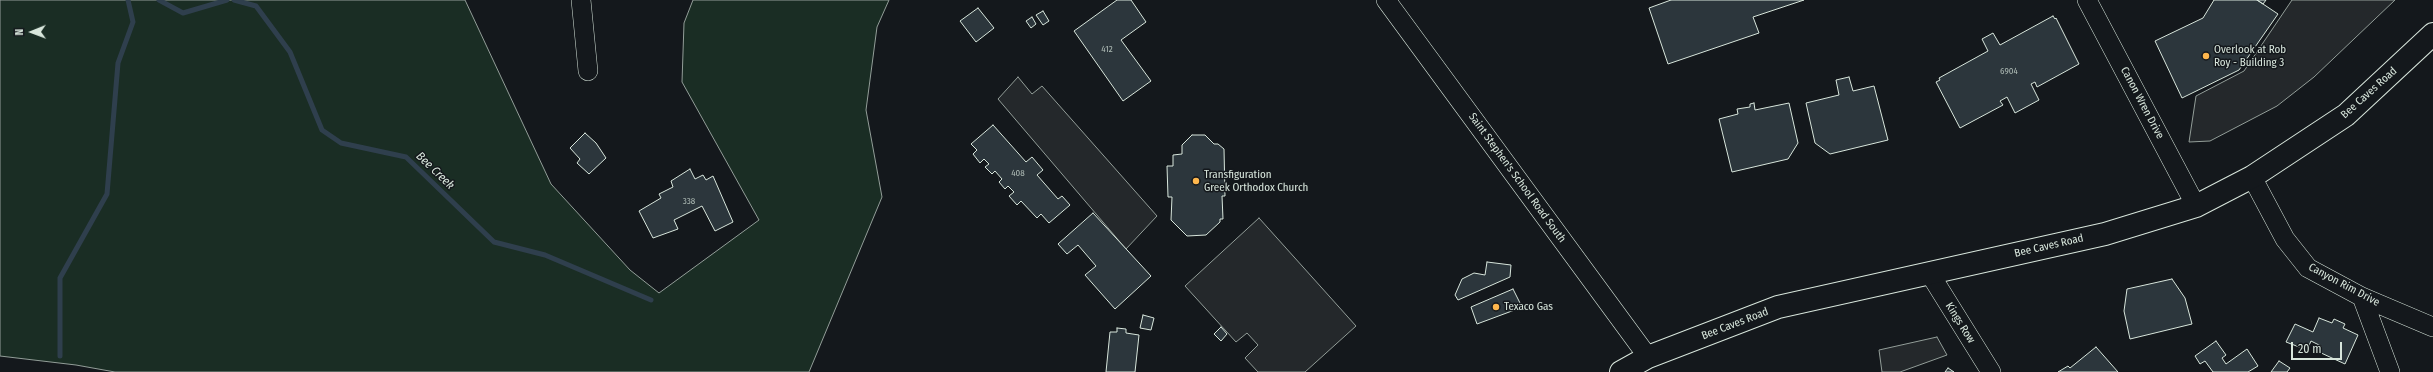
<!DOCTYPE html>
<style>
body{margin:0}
#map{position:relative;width:2433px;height:372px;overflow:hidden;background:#14181c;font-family:"Fira Sans Condensed",sans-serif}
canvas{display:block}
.north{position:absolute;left:12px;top:12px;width:40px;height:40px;-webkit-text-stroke:3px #14181c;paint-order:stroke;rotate:269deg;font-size:11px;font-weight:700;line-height:16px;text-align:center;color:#d8e6dc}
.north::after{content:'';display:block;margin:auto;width:14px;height:18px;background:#d8e6dc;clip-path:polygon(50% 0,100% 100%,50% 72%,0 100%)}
.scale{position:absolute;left:2291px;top:342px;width:51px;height:18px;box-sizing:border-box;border:2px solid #d8e6dc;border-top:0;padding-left:5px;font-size:12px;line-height:14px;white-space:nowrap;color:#d8e6dc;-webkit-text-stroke:3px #14181c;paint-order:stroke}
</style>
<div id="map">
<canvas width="2433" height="372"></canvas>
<div class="north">N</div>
<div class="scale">20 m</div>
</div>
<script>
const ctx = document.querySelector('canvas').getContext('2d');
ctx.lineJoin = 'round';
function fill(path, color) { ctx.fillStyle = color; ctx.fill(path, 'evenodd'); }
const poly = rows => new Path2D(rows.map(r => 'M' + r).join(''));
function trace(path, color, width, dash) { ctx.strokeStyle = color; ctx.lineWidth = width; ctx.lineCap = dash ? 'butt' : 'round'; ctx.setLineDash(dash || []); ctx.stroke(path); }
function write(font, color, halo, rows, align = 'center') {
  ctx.font = font + ' "Fira Sans Condensed",sans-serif'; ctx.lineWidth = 3; ctx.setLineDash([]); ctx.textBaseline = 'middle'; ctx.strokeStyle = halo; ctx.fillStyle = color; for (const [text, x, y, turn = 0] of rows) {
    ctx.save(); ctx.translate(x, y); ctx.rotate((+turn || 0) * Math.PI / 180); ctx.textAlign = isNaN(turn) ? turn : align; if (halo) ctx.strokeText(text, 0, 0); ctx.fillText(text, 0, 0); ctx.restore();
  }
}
const green = poly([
 [0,0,465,0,551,184,630,270,659,293,759,220,682,82,684,23,693,0,889,0,877,27,866,110,882,197,809,372,115,372,76,365,0,356,0,0]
]);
fill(green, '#1a2d24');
trace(green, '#939e99', 1);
const parking = poly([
 [2292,0,2395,0,2314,77,2277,106,2210,141,2189,142,2196,96,2244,71,2292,0],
 [1018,77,1032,94,1042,86,1157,216,1126,249,998,99,1018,77],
 [1259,218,1356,326,1305,372,1258,372,1245,358,1258,345,1247,333,1236,342,1185,286,1259,218],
 [1937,337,1947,355,1900,372,1882,372,1879,350,1937,337]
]);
fill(parking, '#24282b');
trace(parking, '#939e99', 1);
trace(poly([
 [159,0,183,13,227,0],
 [234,0,256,6,290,52,322,130,341,143,406,157,494,242,545,255,651,300],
 [60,356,60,278,107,194,118,63,133,22,128,0]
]), '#2f3f4d', 5);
const building = poly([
 [1117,0,1131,0,1146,22,1121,40,1151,81,1123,101,1074,31,1117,0],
 [1671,0,1804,0,1753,17,1759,33,1668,64,1649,8,1671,0],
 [2214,0,2257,0,2278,14,2239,70,2182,98,2155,41,2203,18,2214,0],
 [2257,0,2266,0,2263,4,2257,0],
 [978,8,994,28,976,42,960,21,978,8],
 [1043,11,1049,21,1043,25,1036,15,1043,11],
 [2053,16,2055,19,2056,18,2079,64,2037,87,2035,82,2031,84,2039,100,2015,113,2007,97,2000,101,2003,105,1960,128,1936,82,1940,80,1939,78,1988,51,1982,39,1993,33,2000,45,2053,16],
 [1032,17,1036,24,1031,28,1026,21,1032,17],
 [1849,77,1853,91,1874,86,1888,140,1830,154,1815,143,1806,103,1839,95,1836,80,1849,77],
 [1754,103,1755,110,1789,103,1798,143,1788,159,1732,172,1719,119,1738,114,1737,109,1750,107,1750,104,1754,103],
 [993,125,1026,162,1032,157,1043,170,1037,175,1058,199,1062,196,1070,205,1049,223,1041,214,1037,218,1021,201,1017,205,1009,196,1014,192,1008,186,1005,189,999,182,1002,179,995,171,992,174,985,167,989,164,984,159,980,163,973,154,977,150,971,144,993,125],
 [585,133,596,143,606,158,589,174,577,163,580,159,570,148,585,133],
 [1192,135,1205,135,1214,144,1218,144,1224,149,1225,196,1222,196,1223,219,1220,219,1220,222,1206,235,1187,236,1171,220,1172,197,1168,197,1167,166,1173,166,1173,155,1182,154,1182,145,1192,135],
 [690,169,695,179,703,175,706,180,713,176,733,222,715,231,702,206,674,220,678,229,653,238,639,211,661,198,659,194,673,187,671,181,690,169],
 [1093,213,1151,276,1115,309,1085,275,1096,266,1078,245,1067,254,1058,244,1093,213],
 [1487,262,1511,265,1510,277,1458,300,1455,295,1462,279,1474,273,1485,275,1487,262],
 [2172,279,2185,298,2192,324,2130,339,2124,311,2127,289,2172,279],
 [1513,289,1521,305,1520,308,1477,324,1471,307,1513,289],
 [1143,315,1154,318,1151,330,1140,328,1143,315],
 [2319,318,2332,323,2334,319,2345,324,2343,328,2358,335,2345,364,2319,352,2321,346,2311,341,2307,350,2286,342,2295,324,2313,332,2319,318],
 [1221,327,1227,334,1221,341,1214,334,1221,327],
 [1117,328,1126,329,1126,333,1139,335,1135,372,1106,372,1110,332,1117,332,1117,328],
 [2216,341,2226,355,2222,358,2226,364,2247,349,2258,366,2248,372,2213,372,2205,361,2200,364,2195,356,2216,341],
 [2096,347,2118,372,2058,372,2068,366,2070,368,2096,347],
 [2279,361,2290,368,2287,372,2271,372,2279,361],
 [1948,368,1954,372,1945,372,1948,368]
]);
fill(building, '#2c363c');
trace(building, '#d8e6dc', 1);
const minor = poly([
 [581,0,588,71],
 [1386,0,1648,357],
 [2087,0,2196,206],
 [2252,177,2285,239,2308,268,2362,297,2433,327],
 [1930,274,1991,372],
 [2362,297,2390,372]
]);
const major = poly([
 [1621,372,1648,357,1778,307,2105,234,2196,206,2252,177,2346,115,2433,34]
]);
trace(minor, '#d8e6dc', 20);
trace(major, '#d8e6dc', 24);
trace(minor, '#14181c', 19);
trace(major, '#14181c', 22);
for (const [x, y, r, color] of [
 [2206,56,4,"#ffb74d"],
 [1196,181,4,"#ffb74d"],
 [1496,307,4,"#ffb74d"]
]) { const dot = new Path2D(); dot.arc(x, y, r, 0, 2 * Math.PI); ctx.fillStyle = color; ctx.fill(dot); trace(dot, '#14181c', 1.5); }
write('9px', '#adbab4', null, [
 ["412",1107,49],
 ["6904",2009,71],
 ["408",1018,173],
 ["338",689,201]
]);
write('11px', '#d8e6dc', '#14181c', [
 ["Overlook at Rob",2214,50],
 ["Roy - Building 3",2214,63],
 ["Transfiguration",1204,175],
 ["Greek Orthodox Church",1204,188],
 ["Texaco Gas",1504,307]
], 'left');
write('11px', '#d8e6dc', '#14181c', [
 ["Bee Caves Road",2369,93,-42],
 ["Canon Wren Drive",2142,103,62],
 ["Saint Stephen's School Road South",1517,178,54],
 ["Bee Caves Road",2049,246,-13],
 ["Canyon Rim Drive",2344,285,28],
 ["Kings Row",1960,323,58],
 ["Bee Caves Road",1735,324,-21]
]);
write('italic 12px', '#d8e6dc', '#14181c', [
 ["Bee Creek",435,171,44]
]);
</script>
